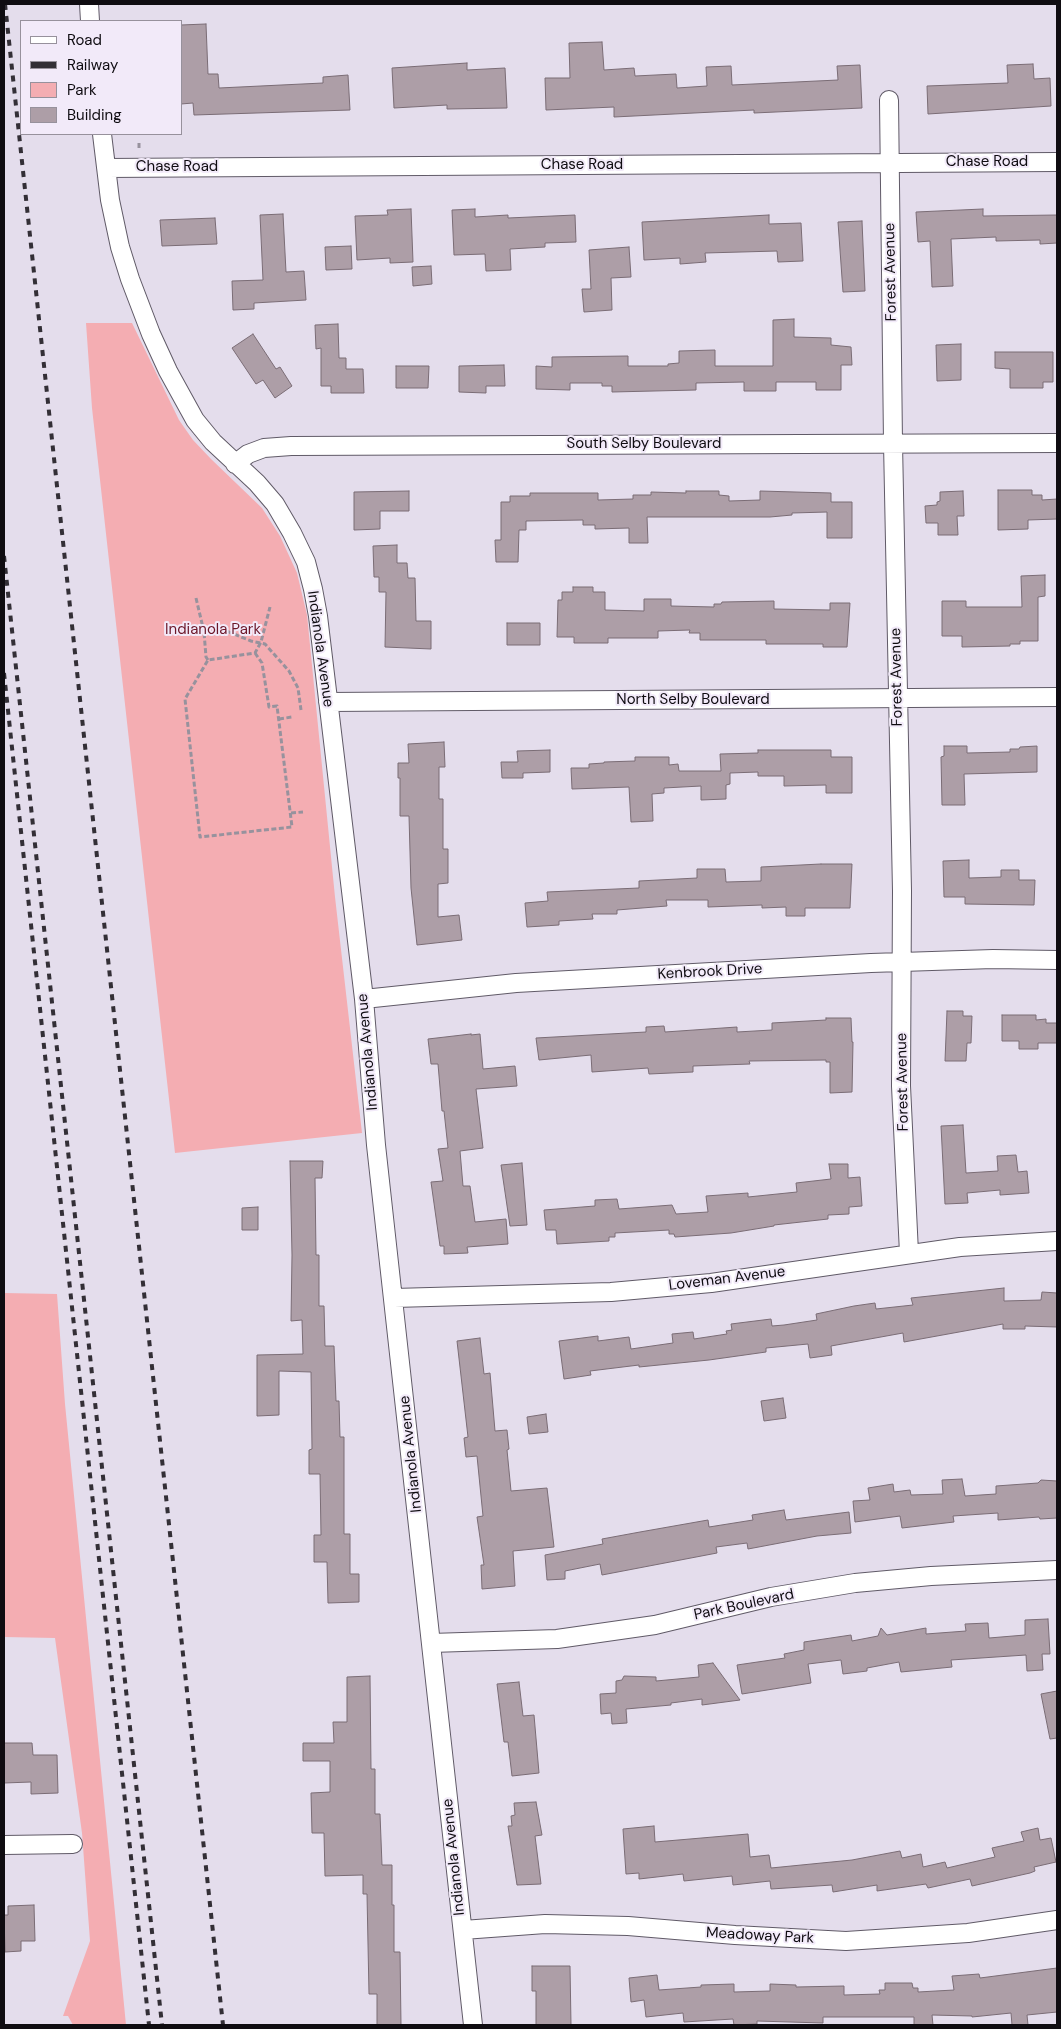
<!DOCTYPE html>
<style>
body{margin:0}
#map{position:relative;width:1061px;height:2029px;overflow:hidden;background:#e4ddec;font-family:"DM Sans",sans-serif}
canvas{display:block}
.frame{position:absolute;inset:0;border:5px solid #0f0c11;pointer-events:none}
.legend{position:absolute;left:20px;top:20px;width:162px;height:115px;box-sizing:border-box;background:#f2eaf9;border:1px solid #97919c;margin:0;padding:6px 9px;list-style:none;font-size:15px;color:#0f0c11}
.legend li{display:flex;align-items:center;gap:10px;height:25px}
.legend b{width:25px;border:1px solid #97919c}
</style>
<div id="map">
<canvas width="1061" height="2029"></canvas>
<div class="frame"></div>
<ul class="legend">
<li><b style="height:6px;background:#fff"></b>Road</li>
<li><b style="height:6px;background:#332f36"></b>Railway</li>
<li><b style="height:14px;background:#f4adb2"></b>Park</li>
<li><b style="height:14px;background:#ad9ea7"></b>Building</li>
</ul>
</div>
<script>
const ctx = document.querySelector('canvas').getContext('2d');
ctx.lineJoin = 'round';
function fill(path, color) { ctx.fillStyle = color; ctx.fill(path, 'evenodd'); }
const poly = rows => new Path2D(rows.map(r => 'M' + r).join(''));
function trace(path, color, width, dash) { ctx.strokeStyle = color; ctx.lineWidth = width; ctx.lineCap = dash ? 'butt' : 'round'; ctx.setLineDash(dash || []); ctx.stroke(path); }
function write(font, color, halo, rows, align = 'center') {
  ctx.font = font + ' "DM Sans",sans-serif'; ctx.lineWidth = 4; ctx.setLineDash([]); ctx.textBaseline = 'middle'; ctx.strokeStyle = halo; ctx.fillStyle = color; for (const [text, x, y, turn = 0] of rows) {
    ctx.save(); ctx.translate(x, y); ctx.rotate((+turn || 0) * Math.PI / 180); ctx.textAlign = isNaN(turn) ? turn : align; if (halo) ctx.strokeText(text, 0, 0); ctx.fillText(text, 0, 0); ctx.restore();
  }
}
fill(poly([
 [86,323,132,323,179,420,193,440,211,459,262,508,280,536,297,573,307,615,335,897,362,1133,175,1153,92,408],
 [4,1293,57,1294,65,1404,126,2025,73,2025,68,2016,63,2016,90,1941,82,1833,55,1638,4,1637]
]), '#f4adb2');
const building = poly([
 [206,24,208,74,218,74,219,88,323,83,323,77,348,75,350,110,194,115,193,103,181,104,181,25,206,24],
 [602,42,604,70,634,68,635,76,676,74,677,88,707,86,706,67,731,66,732,85,838,80,837,66,860,65,862,108,754,113,754,110,614,117,614,107,546,110,545,78,570,78,569,43,602,42],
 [467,63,467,70,505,68,507,108,447,109,447,105,394,108,392,68,467,63],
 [1033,64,1034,79,1050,78,1051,106,928,114,927,86,1008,83,1007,65,1033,64],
 [411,209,413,262,390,263,390,258,357,260,355,216,388,215,387,210,411,209],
 [475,209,475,217,508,215,508,218,575,215,576,242,545,243,545,247,510,249,511,270,486,271,485,254,454,255,452,210,475,209],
 [983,209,983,216,1057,215,1057,243,1040,244,1040,240,996,241,996,237,951,239,953,286,932,287,930,241,918,242,916,212,983,209],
 [283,214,286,272,304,271,306,300,254,303,254,309,233,310,232,281,263,280,260,215,283,214],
 [769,215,769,224,801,223,803,261,778,262,777,251,705,253,706,262,680,264,680,258,644,260,642,222,769,215],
 [215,218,217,244,162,246,160,220,215,218],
 [862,221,865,291,843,292,838,222,862,221],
 [351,246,352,269,326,270,325,247,351,246],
 [629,247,631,277,611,278,612,310,584,312,582,289,591,289,589,250,629,247],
 [431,266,432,284,413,286,412,267,431,266],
 [794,319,794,337,831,338,831,345,851,347,852,365,841,365,841,390,816,390,816,382,776,382,776,391,744,391,744,382,696,383,696,390,612,392,612,386,602,386,602,383,570,383,570,390,536,389,536,366,552,367,552,357,628,356,628,366,668,366,668,364,679,363,679,351,715,350,715,366,773,366,773,320,794,319],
 [338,324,339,358,346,358,346,369,363,369,364,393,331,393,331,386,321,386,321,348,316,349,315,325,338,324],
 [253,334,276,369,280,367,292,386,275,398,263,380,256,384,232,348,253,334],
 [961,344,961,380,937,381,936,345,961,344],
 [995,352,1053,352,1053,382,1043,382,1043,388,1010,388,1010,369,995,368,995,352],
 [504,365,505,386,486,386,486,393,459,392,459,366,504,365],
 [396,366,429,366,428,388,396,388,396,366],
 [998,490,1032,490,1032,495,1042,495,1042,500,1057,499,1057,519,1028,520,1028,529,998,530,998,490],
 [409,491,409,511,380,511,380,529,354,530,354,492,409,491],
 [686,491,719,491,719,495,729,496,729,501,760,500,760,491,831,493,831,502,852,502,852,538,827,538,827,512,792,513,792,515,770,517,647,517,648,543,629,543,629,528,595,529,595,525,583,525,583,520,526,521,526,530,519,530,518,562,496,562,495,540,501,540,501,502,510,502,510,496,530,496,530,493,598,493,598,500,633,499,633,495,651,495,651,492,686,493,686,491],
 [963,491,964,516,957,516,958,535,938,535,938,523,926,523,925,506,937,505,937,502,940,501,940,492,963,491],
 [397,545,397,563,407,563,408,578,415,578,416,621,431,621,431,649,385,647,386,592,379,592,379,577,374,577,373,546,397,545],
 [1045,575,1045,596,1038,597,1038,641,1020,641,1020,644,1010,644,1010,646,962,647,962,636,942,636,942,601,966,601,966,607,1022,607,1021,576,1045,575],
 [573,587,593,587,593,592,605,592,605,610,644,611,644,599,671,599,671,606,714,607,714,604,721,604,722,602,774,601,774,609,830,610,830,603,850,603,847,647,823,647,823,644,766,644,766,640,700,640,700,633,689,633,690,630,658,631,658,638,608,638,608,643,574,643,574,637,557,637,558,600,562,600,562,592,573,592,573,587],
 [507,623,540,623,540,645,507,645,507,623],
 [444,742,445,767,439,767,439,799,443,799,443,849,448,849,448,883,438,884,438,917,459,915,462,940,417,945,411,888,409,816,400,816,400,778,398,778,398,763,409,763,408,744,444,742],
 [944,746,967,746,967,753,1010,752,1010,749,1019,749,1020,747,1037,746,1037,772,964,774,965,805,942,805,941,757,944,756,944,746],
 [550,750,550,772,523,773,523,778,502,778,501,762,518,762,517,751,550,750],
 [758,750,831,750,831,757,852,757,852,793,826,793,826,785,784,786,784,776,758,776,758,772,730,773,730,784,726,785,726,799,701,800,701,786,664,788,664,793,652,794,653,821,631,822,629,787,572,789,571,768,589,768,589,764,604,763,604,762,635,761,635,757,669,757,669,765,678,764,679,771,721,771,720,754,758,753,758,750],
 [969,860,969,878,1001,877,1001,870,1019,870,1019,880,1035,880,1034,905,965,904,965,897,944,897,943,861,969,860],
 [821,864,852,864,850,908,805,908,805,916,786,916,786,907,762,908,762,905,708,907,708,900,666,900,667,906,617,910,617,914,592,914,593,919,559,921,559,925,527,927,525,903,548,901,547,892,639,888,639,881,697,878,697,869,725,869,726,882,761,881,761,867,821,864],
 [947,1011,963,1011,963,1016,972,1016,971,1043,967,1043,966,1061,945,1061,947,1011],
 [1002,1015,1036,1015,1036,1020,1046,1019,1046,1023,1057,1023,1057,1043,1038,1043,1038,1049,1019,1049,1019,1041,1002,1041,1002,1015],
 [826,1018,851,1018,852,1042,853,1042,852,1092,830,1093,830,1062,826,1062,826,1060,749,1061,750,1064,693,1066,693,1072,649,1074,648,1068,592,1072,591,1055,539,1060,536,1038,646,1032,646,1027,664,1026,665,1032,737,1027,737,1032,772,1030,772,1023,826,1020,826,1018],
 [471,1034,471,1035,480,1034,483,1069,515,1066,517,1086,476,1089,483,1148,460,1151,463,1186,470,1186,475,1222,506,1219,508,1244,467,1247,468,1253,444,1254,444,1246,440,1246,431,1182,443,1181,438,1149,448,1148,444,1111,442,1111,438,1064,431,1064,428,1039,471,1034],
 [963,1125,966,1173,998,1171,997,1156,1016,1155,1018,1172,1027,1171,1029,1193,1000,1195,1000,1190,967,1193,968,1203,945,1204,941,1126,963,1125],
 [290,1161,323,1161,322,1178,315,1178,316,1255,319,1255,319,1306,324,1306,325,1346,334,1346,336,1401,339,1401,340,1437,344,1437,344,1534,350,1534,350,1574,359,1574,359,1602,328,1603,327,1562,314,1562,314,1535,321,1535,320,1474,309,1474,309,1450,312,1449,311,1372,279,1371,279,1415,257,1416,257,1355,303,1354,302,1320,291,1321,292,1255,290,1161],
 [522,1163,527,1225,510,1226,501,1165,522,1163],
 [829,1164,848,1164,848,1178,860,1177,862,1206,849,1207,849,1214,828,1215,828,1219,774,1225,774,1226,731,1233,675,1237,674,1234,669,1234,669,1230,615,1233,615,1237,609,1237,609,1241,557,1244,556,1230,546,1230,544,1210,595,1206,595,1200,617,1199,619,1209,672,1205,676,1214,708,1212,706,1196,748,1193,748,1197,797,1192,796,1183,831,1179,829,1164],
 [258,1207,258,1230,242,1230,242,1208,258,1207],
 [1004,1288,1004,1301,1041,1300,1042,1292,1057,1293,1057,1327,1025,1326,1025,1329,1003,1329,1003,1324,904,1342,903,1333,831,1346,832,1355,810,1358,808,1344,766,1348,766,1352,709,1360,639,1367,639,1365,590,1371,591,1375,564,1379,559,1341,598,1336,598,1341,629,1337,631,1349,673,1343,672,1334,693,1332,694,1339,727,1334,726,1331,732,1330,731,1324,771,1319,772,1326,784,1325,817,1320,816,1314,854,1306,875,1303,876,1309,913,1305,911,1298,1004,1288],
 [480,1338,484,1374,490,1373,495,1431,507,1430,509,1449,507,1450,511,1491,547,1488,554,1547,513,1551,515,1586,482,1589,481,1565,484,1565,477,1517,483,1516,477,1456,466,1457,464,1438,468,1437,457,1341,480,1338],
 [783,1398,786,1418,764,1421,761,1401,783,1398],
 [546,1414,548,1432,529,1434,527,1417,546,1414],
 [962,1479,965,1496,996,1494,996,1486,1038,1483,1041,1480,1057,1481,1057,1518,1040,1519,1039,1517,998,1520,998,1513,953,1516,954,1522,902,1528,900,1516,855,1522,853,1501,870,1500,868,1488,893,1484,894,1492,910,1490,911,1495,943,1494,942,1480,962,1479],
 [784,1510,786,1520,849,1512,851,1533,817,1536,748,1549,747,1543,716,1547,717,1553,602,1575,600,1564,565,1571,565,1579,547,1580,545,1555,603,1544,602,1539,640,1532,708,1520,709,1527,753,1520,752,1515,784,1510],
 [1048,1619,1050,1654,1042,1654,1043,1670,1027,1671,1026,1655,951,1660,952,1667,901,1672,899,1662,867,1668,867,1671,843,1674,841,1660,808,1664,811,1683,742,1694,737,1665,785,1658,784,1654,804,1650,804,1642,851,1635,852,1641,878,1636,881,1628,887,1635,926,1628,926,1634,966,1631,965,1624,988,1623,989,1638,1025,1635,1025,1620,1048,1619],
 [713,1663,740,1700,702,1705,702,1699,671,1703,671,1705,626,1709,627,1723,612,1724,611,1713,601,1714,600,1694,616,1693,616,1681,622,1680,624,1676,656,1677,656,1681,699,1677,698,1665,713,1663],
 [370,1676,371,1769,375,1769,375,1814,380,1814,382,1865,392,1865,392,1905,394,1905,394,1952,400,1952,401,2025,377,2025,377,1994,369,1994,367,1894,363,1894,363,1875,325,1876,324,1833,312,1833,311,1793,330,1792,330,1761,303,1761,303,1743,334,1743,333,1722,347,1722,347,1677,370,1676],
 [519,1682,523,1716,534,1715,539,1773,512,1776,508,1742,504,1742,497,1684,519,1682],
 [1057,1691,1057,1738,1050,1739,1041,1694,1057,1691],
 [4,1743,32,1743,33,1755,57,1755,58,1793,31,1794,31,1782,4,1783,4,1743],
 [536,1802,542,1835,535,1836,541,1884,517,1885,508,1826,512,1826,511,1816,515,1815,514,1803,536,1802],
 [654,1826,655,1842,748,1834,750,1857,769,1855,771,1868,852,1860,900,1851,902,1858,921,1854,923,1867,945,1862,947,1868,995,1857,992,1848,1024,1841,1021,1832,1038,1828,1040,1840,1051,1838,1056,1862,1034,1867,1035,1871,1030,1873,972,1886,970,1879,928,1888,926,1884,877,1891,877,1885,833,1892,832,1885,771,1889,770,1881,733,1885,732,1876,684,1881,683,1874,639,1879,639,1873,626,1874,623,1829,654,1826],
 [34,1905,35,1941,21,1941,21,1951,5,1952,4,1915,8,1915,8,1906,34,1905],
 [532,1966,570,1966,571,2025,536,2025,536,1991,532,1991,532,1966],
 [1057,1968,1057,2012,1027,2015,1028,2025,1012,2025,1011,2013,972,2017,972,2016,932,2015,933,2025,914,2025,914,2017,823,2017,823,2023,757,2021,757,2024,734,2025,733,2019,684,2022,683,2013,646,2017,644,2000,631,2002,629,1978,657,1975,659,1990,701,1987,701,1985,734,1984,734,1992,770,1991,770,1984,796,1985,796,1987,844,1986,844,1995,880,1994,879,1990,885,1990,885,1983,912,1983,913,1988,918,1988,918,1992,954,1990,952,1976,979,1974,980,1978,1057,1968]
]);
fill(building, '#ad9ea7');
trace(building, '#7a6c75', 1);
const minor = poly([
 [89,4,90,21],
 [889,100,893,443,902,891,901,1086,909,1253],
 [102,134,110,200,120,247,130,279,151,334,168,371,195,420,213,442,257,483,275,504,292,533,306,562,313,589,318,616,364,999,376,1145,473,2025],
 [106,168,1057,162],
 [235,464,248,454,264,448,291,446,1057,443],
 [328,702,1057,697],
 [364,999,516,983,871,963,993,959,1057,960],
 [394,1298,611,1292,711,1283,960,1247,1057,1241],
 [431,1643,557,1639,655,1625,771,1597,855,1583,931,1576,1057,1570],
 [4,1845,73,1844],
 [463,1930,545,1924,628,1926,735,1935,846,1941,968,1933,1057,1920]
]);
trace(minor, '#605a67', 20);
trace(poly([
 [139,143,139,148],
 [196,598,204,632],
 [255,653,262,663,269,707,277,706,292,827,200,837,185,699,208,660,255,653,261,642,270,607],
 [208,660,206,657,204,632,224,630,251,641,265,644,289,671,298,688,301,710],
 [279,719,292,717],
 [291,813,303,812]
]), '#97929d', 3, [5, 2.5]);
trace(minor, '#fff', 18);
trace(poly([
 [5,4,223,2025],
 [4,556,162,2025],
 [4,673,149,2025]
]), '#332f36', 4, [6, 6]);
write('15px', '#0f0c11', '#f2eaf9', [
 ["Chase Road",987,162],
 ["Chase Road",582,165],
 ["Chase Road",177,167],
 ["Forest Avenue",891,272,-91],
 ["South Selby Boulevard",644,444],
 ["Indianola Avenue",320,649,82],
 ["Forest Avenue",897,677,-91],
 ["North Selby Boulevard",693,700],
 ["Kenbrook Drive",710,972,-3],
 ["Indianola Avenue",368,1052,-95],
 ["Forest Avenue",903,1082,-91],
 ["Loveman Avenue",727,1279,-7],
 ["Indianola Avenue",411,1454,-96],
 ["Park Boulevard",744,1605,-12],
 ["Indianola Avenue",454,1857,-96],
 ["Meadoway Park",760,1936,3]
]);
write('15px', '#6c1729', '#f2eaf9', [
 ["Indianola Park",213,630]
]);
</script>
